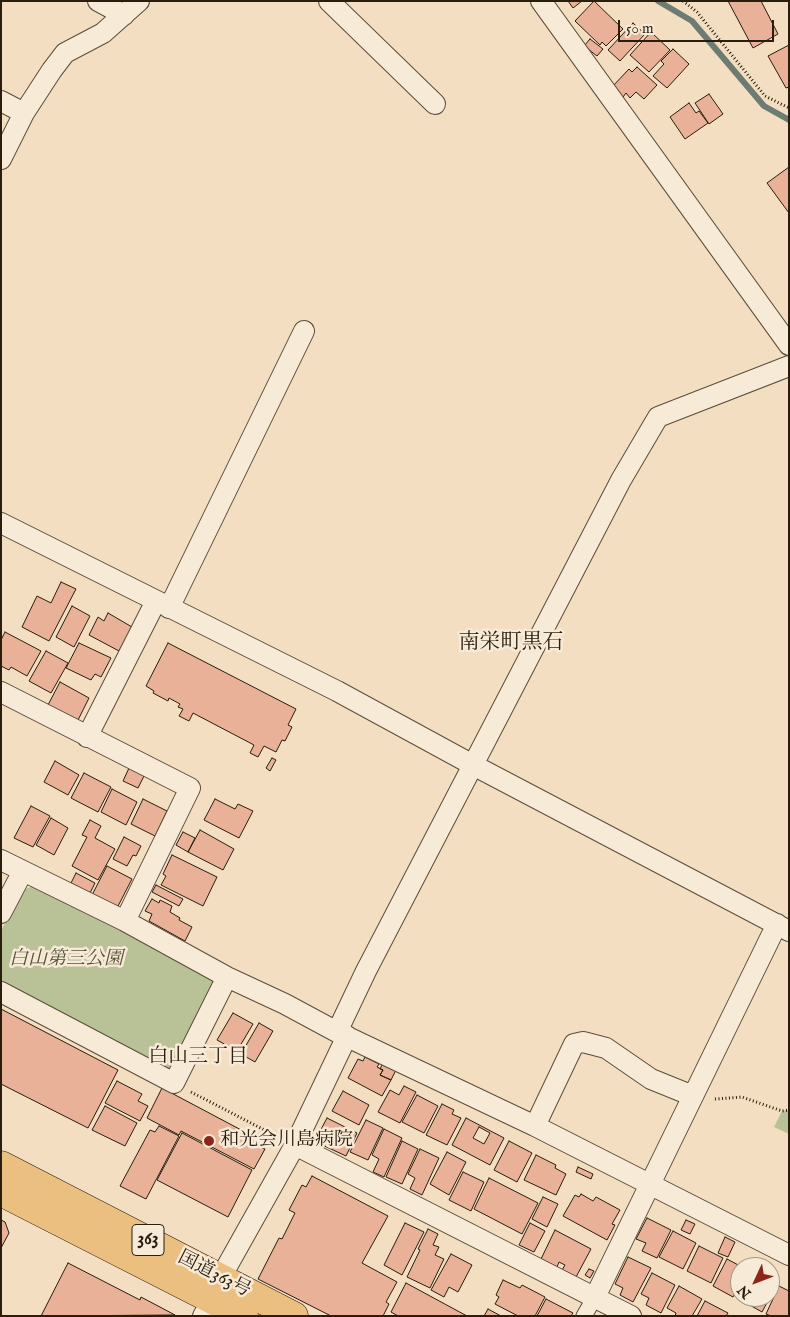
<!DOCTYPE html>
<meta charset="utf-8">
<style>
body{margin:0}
#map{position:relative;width:790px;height:1317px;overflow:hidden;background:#f3dec1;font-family:"IM FELL English",serif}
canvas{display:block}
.frame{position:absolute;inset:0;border:2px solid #291d0e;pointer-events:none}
.north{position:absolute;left:730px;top:1257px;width:50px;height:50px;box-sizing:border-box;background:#f7ead7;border:1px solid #a59887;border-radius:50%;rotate:227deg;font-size:14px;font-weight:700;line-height:20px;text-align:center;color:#291d0e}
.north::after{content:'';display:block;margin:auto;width:18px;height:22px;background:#8f2418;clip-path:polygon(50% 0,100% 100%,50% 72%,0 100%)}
.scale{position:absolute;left:618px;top:20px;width:156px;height:22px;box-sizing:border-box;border:2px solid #291d0e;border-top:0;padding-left:6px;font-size:15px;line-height:18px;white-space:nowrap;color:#291d0e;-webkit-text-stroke:4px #f7ead7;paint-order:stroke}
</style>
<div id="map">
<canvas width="790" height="1317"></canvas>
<div class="frame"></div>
<div class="north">N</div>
<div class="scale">50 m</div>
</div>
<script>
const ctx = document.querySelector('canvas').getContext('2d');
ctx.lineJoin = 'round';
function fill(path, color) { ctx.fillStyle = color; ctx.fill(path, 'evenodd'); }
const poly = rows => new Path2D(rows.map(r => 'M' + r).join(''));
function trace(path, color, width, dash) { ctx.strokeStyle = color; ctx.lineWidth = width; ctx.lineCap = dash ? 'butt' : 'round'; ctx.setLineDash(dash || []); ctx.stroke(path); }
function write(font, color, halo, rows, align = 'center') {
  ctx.font = font + ' "IM FELL English","Noto Serif JP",serif'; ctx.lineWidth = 5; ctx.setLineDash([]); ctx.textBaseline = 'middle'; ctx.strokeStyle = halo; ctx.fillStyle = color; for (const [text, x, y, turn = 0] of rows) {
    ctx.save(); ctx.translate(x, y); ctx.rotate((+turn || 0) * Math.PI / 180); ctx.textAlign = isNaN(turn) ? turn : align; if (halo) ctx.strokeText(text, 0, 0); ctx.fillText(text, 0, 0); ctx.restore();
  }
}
fill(poly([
 [34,886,210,976,216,989,176,1065,168,1069,1,985,1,931,22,890],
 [789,1110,789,1134,774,1127,782,1111]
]), '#b8c296');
trace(poly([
 [658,1,692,21,764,106,789,120]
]), '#6d7c73', 6);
const building = poly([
 [568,1,582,1,573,8,568,1],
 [594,1,623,29,606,46,602,42,600,45,575,21,594,1],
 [728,1,761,1,778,34,753,48,728,1],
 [633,23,645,34,620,61,608,50,633,23],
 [651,32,670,50,649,72,630,55,651,32],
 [590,39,603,49,597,56,584,46,590,39],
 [789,45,789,87,786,88,768,56,789,45],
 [673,49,689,64,667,88,653,76,664,64,661,61,673,49],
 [637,67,657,85,644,99,636,92,630,98,626,93,623,97,612,87,629,69,632,72,637,67],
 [709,94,723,114,709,124,695,103,709,94],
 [689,103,696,113,699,111,708,123,685,139,670,117,689,103],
 [789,167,789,213,767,183,789,167],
 [61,582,76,589,49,641,22,627,37,596,51,603,61,582],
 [72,606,90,616,74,647,56,637,72,606],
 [108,613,132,627,119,651,89,635,98,617,104,621,108,613],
 [5,632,41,651,27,676,11,667,9,670,1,666,1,640,5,632],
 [79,643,111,658,101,677,95,674,91,680,66,668,79,643],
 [168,643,296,709,288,725,292,727,285,741,282,740,276,752,264,746,258,757,250,753,254,745,193,713,189,721,179,716,183,709,178,707,180,704,169,698,168,701,153,693,154,691,146,686,168,643],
 [46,651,68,663,51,693,29,681,46,651],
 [60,682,89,698,78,720,48,705,60,682],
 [272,758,276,760,270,771,266,768,272,758],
 [55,761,79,775,68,795,44,782,55,761],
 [129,768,144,776,138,788,123,781,129,768],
 [84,773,111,787,98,812,71,798,84,773],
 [112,789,137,802,126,825,101,812,112,789],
 [143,799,167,811,155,836,131,824,143,799],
 [215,799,235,809,238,804,253,811,239,838,204,820,215,799],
 [31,806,50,816,33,847,14,838,31,806],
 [51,818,68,828,54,855,36,845,51,818],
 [90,820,101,826,95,838,115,849,98,880,72,866,87,837,82,835,90,820],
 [200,830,234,849,223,870,188,852,200,830],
 [183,832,195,838,188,852,176,845,183,832],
 [124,837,141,846,136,856,133,855,127,866,113,859,124,837],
 [172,855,217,877,203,906,161,885,166,876,163,874,172,855],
 [107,866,132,879,117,908,92,895,107,866],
 [76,873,95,883,90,893,71,883,76,873],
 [156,885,183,899,179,906,152,892,156,885],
 [152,899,159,903,160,900,172,906,170,912,180,918,179,920,192,927,185,941,149,921,152,914,145,911,152,899],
 [1,1009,118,1070,88,1128,1,1084,1,1009],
 [233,1013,253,1024,237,1051,217,1040,233,1013],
 [259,1023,273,1031,255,1062,241,1054,259,1023],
 [365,1057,379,1064,377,1067,383,1070,380,1075,391,1080,382,1096,348,1078,358,1059,363,1061,365,1057],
 [383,1063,396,1070,391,1080,380,1075,383,1070,380,1069,383,1063],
 [117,1081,142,1094,138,1101,148,1106,140,1121,105,1103,117,1081],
 [404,1086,416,1092,400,1123,378,1112,390,1090,399,1095,404,1086],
 [162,1088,262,1141,259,1146,265,1149,254,1169,181,1131,179,1135,147,1118,162,1088],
 [343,1091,369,1105,359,1125,332,1111,343,1091],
 [417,1095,438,1106,424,1133,402,1122,417,1095],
 [442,1104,454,1110,452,1114,461,1118,447,1145,426,1135,442,1104],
 [105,1106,137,1123,125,1146,92,1130,105,1106],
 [327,1118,357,1133,346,1156,320,1144,322,1140,317,1137,327,1118],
 [466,1118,504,1138,490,1165,452,1145,466,1118],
 [479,1127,490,1133,484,1144,473,1138,479,1127],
 [366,1120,383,1128,368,1160,350,1152,366,1120],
 [159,1126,179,1136,146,1199,120,1186,150,1130,155,1132,159,1126],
 [384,1129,402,1138,384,1177,373,1172,379,1159,372,1155,384,1129],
 [182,1133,252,1170,228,1217,157,1180,182,1133],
 [402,1141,418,1149,402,1184,386,1177,402,1141],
 [509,1141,532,1153,517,1182,494,1170,509,1141],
 [420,1149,439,1158,422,1195,410,1189,415,1178,408,1174,420,1149],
 [447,1152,466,1162,449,1195,430,1184,447,1152],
 [536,1155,556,1165,555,1168,566,1174,556,1195,524,1180,536,1155],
 [578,1167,593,1174,591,1179,576,1172,578,1167],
 [463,1172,484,1182,471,1211,449,1200,463,1172],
 [312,1176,388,1216,362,1263,397,1282,386,1302,389,1304,383,1316,331,1316,258,1279,279,1238,282,1239,295,1213,289,1210,302,1185,306,1187,312,1176],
 [489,1178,538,1203,522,1234,474,1209,489,1178],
 [581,1194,593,1201,596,1197,620,1210,612,1224,615,1225,607,1240,563,1216,575,1195,579,1197,581,1194],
 [543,1197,558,1204,547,1227,532,1219,543,1197],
 [647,1218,671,1230,657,1258,642,1251,646,1243,636,1239,647,1218],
 [1,1220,5,1222,9,1233,1,1248,1,1220],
 [686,1220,695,1224,690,1234,681,1230,686,1220],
 [405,1223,424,1232,402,1275,384,1265,405,1223],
 [530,1223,545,1231,534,1252,519,1245,530,1223],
 [428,1229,438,1234,433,1245,439,1247,435,1255,444,1259,430,1288,407,1277,420,1250,418,1249,428,1229],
 [555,1230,591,1249,576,1277,562,1270,565,1265,559,1262,557,1267,541,1259,555,1230],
 [673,1231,696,1243,683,1269,659,1257,673,1231],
 [725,1237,735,1242,728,1257,718,1253,725,1237],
 [699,1246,723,1258,711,1283,687,1271,699,1246],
 [451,1254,472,1265,458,1292,449,1287,444,1297,431,1290,451,1254],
 [628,1257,651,1268,633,1302,620,1295,623,1288,615,1284,628,1257],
 [727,1259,742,1267,740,1267,740,1285,733,1297,713,1286,727,1259],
 [68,1263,140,1300,141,1297,175,1315,41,1316,68,1263],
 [589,1269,594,1271,590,1278,585,1275,589,1269],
 [652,1273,675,1285,661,1313,646,1305,649,1298,641,1294,652,1273],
 [503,1280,520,1288,522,1285,545,1297,535,1316,518,1316,495,1304,499,1297,496,1295,503,1280],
 [770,1280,776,1284,770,1297,770,1280],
 [406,1283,467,1316,398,1316,391,1312,406,1283],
 [679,1286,702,1299,692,1316,675,1316,676,1313,667,1308,679,1286],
 [779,1286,789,1291,789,1316,771,1316,766,1314,779,1286],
 [740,1297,770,1297,762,1312,739,1299,740,1297],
 [546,1299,573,1313,571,1316,537,1316,546,1299],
 [705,1301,728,1313,726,1316,697,1316,705,1301],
 [488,1309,501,1316,484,1316,488,1309]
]);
fill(building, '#e8b198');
trace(building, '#291d0e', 1);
const pedestrian = poly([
 [584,1316,595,1297]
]);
const minor = poly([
 [98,1,124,15],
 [329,1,435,104],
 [541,1,789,345],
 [1,101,24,113],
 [1,159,24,113,52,70,65,53,103,33,139,1],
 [1,523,337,691,473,765,789,931],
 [169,608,304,331],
 [1,692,190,788,125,921],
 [87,737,156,601],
 [1,860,125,921,227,977,285,1004,337,1032,535,1126,789,1255],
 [1,913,23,871],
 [1,992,174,1083,227,977],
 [337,1032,366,971,621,480,658,417,789,366],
 [535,1126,574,1044,583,1042,606,1048,651,1079,693,1096],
 [295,1145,631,1316],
 [595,1297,777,924],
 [203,1316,213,1299,221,1277,295,1145,347,1036]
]);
const trunk = poly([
 [1,1165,294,1316],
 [1,1192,244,1316]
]);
trace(pedestrian, '#5c4d3b', 17);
trace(minor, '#5c4d3b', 22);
trace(trunk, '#291d0e', 29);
trace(poly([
 [683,1,697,12,765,96,789,108],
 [191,1092,278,1137],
 [715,1099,742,1097,782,1111,789,1110]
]), '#291d0e', 3, [1, 2.5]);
trace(pedestrian, '#f7ead7', 15);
trace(minor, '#f7ead7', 20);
trace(trunk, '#eabf80', 28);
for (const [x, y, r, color] of [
 [209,1141,6,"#8f2418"]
]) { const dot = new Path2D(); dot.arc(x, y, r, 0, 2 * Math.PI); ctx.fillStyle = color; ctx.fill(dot); trace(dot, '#f7ead7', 2); }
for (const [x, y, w] of [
 [148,1240,32]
]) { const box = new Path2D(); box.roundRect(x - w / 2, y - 15.5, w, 31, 4); ctx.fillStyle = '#f7ead7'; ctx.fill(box); trace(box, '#291d0e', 1); }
write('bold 18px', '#291d0e', null, [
 ["363",148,1240]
]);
write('italic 19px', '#544f37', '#f7ead7', [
 ["白山第三公園",66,960]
]);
write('19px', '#291d0e', '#f7ead7', [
 ["和光会川島病院",220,1141]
], 'left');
write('19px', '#291d0e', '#f7ead7', [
 ["国道363号",214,1275,27]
]);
write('20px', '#291d0e', '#f7ead7', [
 ["白山三丁目",198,1058]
]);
write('21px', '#291d0e', '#f7ead7', [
 ["南栄町黒石",511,644]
]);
</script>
